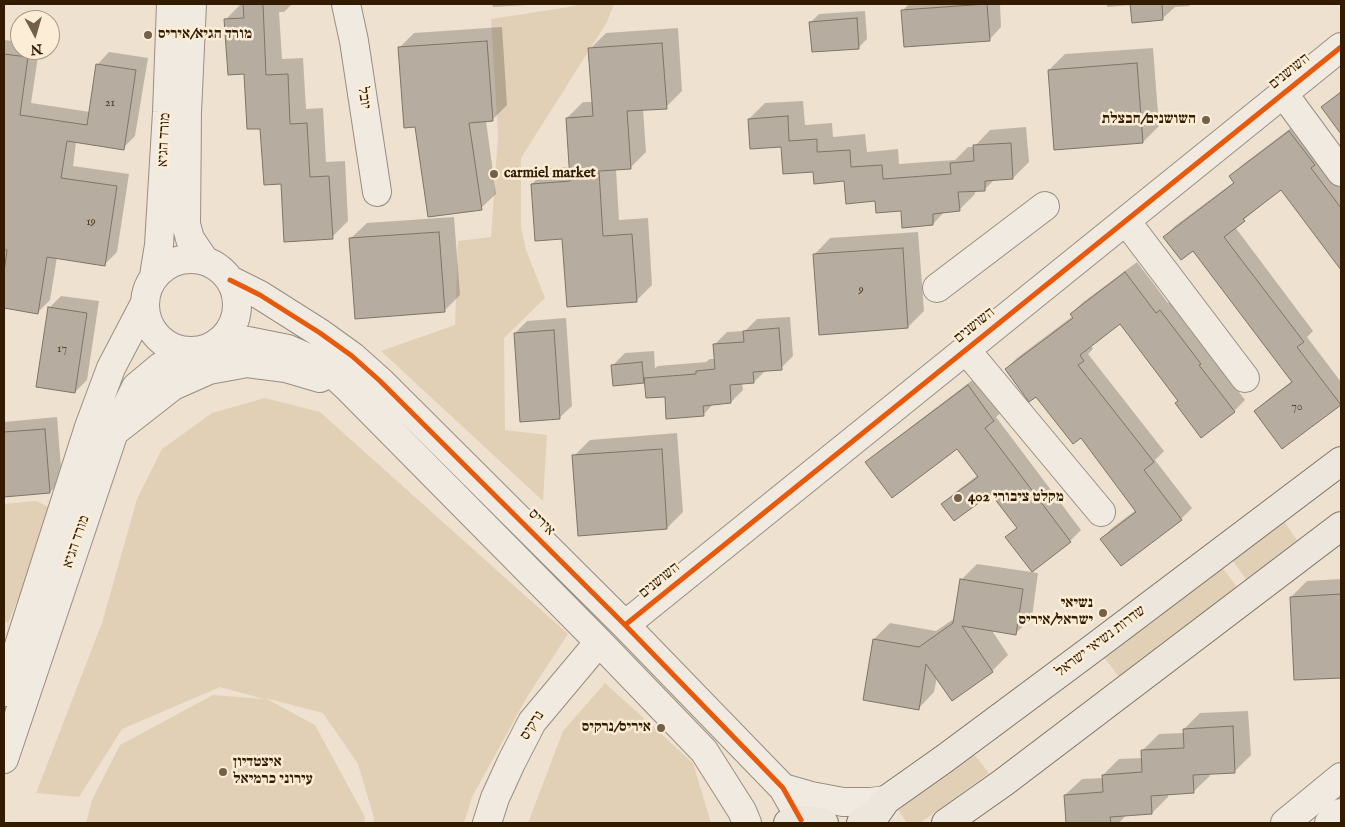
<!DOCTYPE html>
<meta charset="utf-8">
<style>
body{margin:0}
#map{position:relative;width:1345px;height:827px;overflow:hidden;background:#eee1cf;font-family:"IM FELL English",serif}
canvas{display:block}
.frame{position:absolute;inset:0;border:5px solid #331b00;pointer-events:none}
.north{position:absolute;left:10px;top:10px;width:50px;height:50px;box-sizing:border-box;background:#fcedd7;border:1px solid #ac9981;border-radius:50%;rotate:174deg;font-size:14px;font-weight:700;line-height:20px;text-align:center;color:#331b00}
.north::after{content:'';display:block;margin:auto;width:18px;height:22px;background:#746048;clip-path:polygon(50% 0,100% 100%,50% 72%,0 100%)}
</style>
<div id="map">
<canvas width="1345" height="827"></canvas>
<div class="frame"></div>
<div class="north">N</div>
</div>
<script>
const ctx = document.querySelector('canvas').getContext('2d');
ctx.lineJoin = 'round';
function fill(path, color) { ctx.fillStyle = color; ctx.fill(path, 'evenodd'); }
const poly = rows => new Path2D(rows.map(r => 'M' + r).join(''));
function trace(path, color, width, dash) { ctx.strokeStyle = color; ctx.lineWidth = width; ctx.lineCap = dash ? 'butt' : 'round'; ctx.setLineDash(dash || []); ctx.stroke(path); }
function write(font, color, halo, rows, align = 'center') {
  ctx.font = font + ' "IM FELL English","Frank Ruhl Libre",serif'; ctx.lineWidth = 5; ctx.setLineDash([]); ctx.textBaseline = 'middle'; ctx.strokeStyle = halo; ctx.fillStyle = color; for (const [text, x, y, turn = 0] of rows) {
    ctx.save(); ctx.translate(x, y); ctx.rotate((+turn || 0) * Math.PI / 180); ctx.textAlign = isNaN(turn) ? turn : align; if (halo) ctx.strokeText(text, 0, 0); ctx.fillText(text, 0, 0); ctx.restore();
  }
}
fill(poly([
 [576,4,614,4,607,22,521,158,521,227,526,250,545,298,504,338,505,430,547,435,543,501,381,351,455,325,458,241,491,237,498,136,491,19,575,6],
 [265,398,320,412,568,634,527,697,472,797,464,823,373,823,374,818,358,764,323,713,265,698,315,725,365,817,364,823,86,823,92,800,120,745,213,695,264,699,220,687,122,729,79,797,36,793,102,623,137,499,162,449,212,413],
 [36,501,55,510,8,623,4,621,4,504],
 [1284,521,1299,543,1248,582,1232,560],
 [1221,566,1238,588,1119,677,1103,656],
 [605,683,693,763,711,823,528,823,563,731],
 [973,753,989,773,920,823,907,823,898,810]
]), '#e2d0b6');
fill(poly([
 [241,4,292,4,284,12,279,12,282,59,303,58,306,109,323,108,326,162,345,161,348,221,332,237,282,183,262,127,245,73,226,19],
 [492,4,545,4,493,7],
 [909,4,1000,4,1001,27,989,40,903,10],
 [1107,4,1191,4,1189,6,1175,7,1162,19,1131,5,1107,7],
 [865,11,867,39,859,47,811,22,819,14],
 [502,27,507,105,492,120,486,121,496,194,481,208,416,126,399,48,414,33],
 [678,28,682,91,666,107,643,109,646,152,630,168,616,169,619,220,648,218,652,285,636,301,563,237,532,184,548,168,570,167,567,118,583,102,593,102,590,49,606,33],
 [4,40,20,42,20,50,39,50,31,103,90,112,97,65,109,52,148,58,135,136,123,148,76,142,73,166,129,174,117,252,105,264,57,257,50,300,38,312,4,307],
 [1153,48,1159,126,1143,142,1049,70,1065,54],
 [1341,91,1341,132,1323,107],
 [803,101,805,125,832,123,833,137,865,134,867,152,898,149,899,164,955,160,968,147,974,147,990,130,1026,127,1029,162,1013,178,995,179,985,189,975,190,975,194,959,210,945,211,933,224,902,210,877,200,846,180,814,170,749,119,765,103],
 [1300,121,1341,184,1341,268,1281,189,1235,227,1313,331,1307,337,1341,382,1341,403,1282,447,1255,411,1266,401,1292,381,1193,249,1164,237,1175,226,1234,182,1231,177,1241,166],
 [454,217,460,295,444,311,350,239,367,223],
 [918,232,924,311,908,327,814,255,830,238],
 [1137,262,1168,303,1171,300,1245,400,1234,411,1202,436,1180,401,1121,323,1091,345,1093,349,1088,354,1164,451,1155,460,1192,508,1181,519,1121,564,1102,539,1112,528,1136,510,1081,437,1036,395,1006,369,1017,358,1073,316,1071,314,1082,303],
 [61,296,99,301,87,380,75,392,49,308],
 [790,317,793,356,781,368,766,370,754,382,742,383,743,390,731,402,714,403,703,415,666,395,645,380,643,382,613,365,625,353,654,351,655,368,658,366,706,362,710,359,716,359,715,344,727,332,745,331,757,319],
 [566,318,572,406,559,418,515,333,527,321],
 [979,375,1005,409,996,417,1081,530,1070,541,1007,538,1018,527,991,492,942,505,953,494,978,475,957,447,867,463,878,452],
 [57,417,62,480,50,492,4,496,4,422],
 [677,433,683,512,667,528,574,456,590,440],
 [977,564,1038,573,1032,617,1016,633,991,629,1008,655,992,671,937,677,934,692,918,709,874,639,890,623,936,631,955,618,961,580],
 [1341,579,1341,677,1295,679,1291,597,1307,581],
 [1248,711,1251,755,1235,771,1209,773,1210,776,1193,792,1168,794,1168,797,1152,813,1127,814,1119,823,1067,823,1065,795,1082,779,1103,778,1103,775,1119,759,1143,758,1143,750,1159,734,1184,733,1184,729,1200,713]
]), '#0003');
const building = poly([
 [243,4,263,4,266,75,288,74,290,124,307,123,310,177,329,176,333,239,284,242,281,184,264,185,260,129,247,129,244,74,228,75,224,19,244,18,243,4],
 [987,4,990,41,904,47,901,10,987,4],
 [1130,4,1162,4,1163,20,1132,23,1130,4],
 [857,18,859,49,812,52,809,22,857,18],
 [487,41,493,121,469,123,482,210,428,217,415,127,404,128,398,47,487,41],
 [662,43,667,109,627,111,631,169,599,171,603,236,632,234,637,302,567,307,562,239,535,241,531,184,570,181,566,118,593,116,588,48,662,43],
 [4,54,28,57,20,115,87,125,96,64,136,70,124,150,67,141,61,178,117,186,105,266,47,257,38,314,4,308,4,272,7,250,4,250,4,54],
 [1137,63,1143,143,1054,150,1048,70,1137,63],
 [1341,92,1341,134,1321,107,1341,92],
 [788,116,789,141,817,139,817,152,850,150,851,167,882,165,883,179,951,174,950,163,974,161,973,145,1011,143,1013,179,985,181,985,191,958,192,960,211,933,214,933,225,902,228,901,211,876,213,875,201,846,204,844,181,814,184,813,172,783,174,781,147,750,149,748,119,788,116],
 [1289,131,1315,165,1311,168,1341,208,1341,270,1281,190,1243,219,1245,221,1224,237,1304,342,1297,347,1341,405,1282,449,1254,411,1292,382,1193,251,1181,260,1163,237,1234,183,1229,176,1289,131],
 [439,232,445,312,355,319,349,238,439,232],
 [903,248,908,328,819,335,813,254,903,248],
 [1125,272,1156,313,1160,310,1201,364,1199,365,1235,412,1201,438,1175,403,1178,401,1120,324,1080,355,1084,361,1078,365,1154,462,1144,470,1182,520,1121,566,1100,539,1136,512,1081,438,1073,444,1036,397,1029,402,1005,369,1073,318,1070,314,1125,272],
 [48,307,87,313,75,393,36,387,48,307],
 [779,328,782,370,753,372,754,383,730,385,731,403,703,406,704,416,666,419,665,397,646,398,644,378,696,374,696,371,715,369,713,344,744,342,743,331,779,328],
 [554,330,560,419,520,422,514,333,554,330],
 [642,362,644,383,613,386,611,365,642,362],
 [968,385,994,421,985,428,1071,542,1032,572,1005,537,1017,528,991,494,954,521,941,504,978,477,957,449,892,498,865,462,968,385],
 [45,429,50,493,4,497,4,432,45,429],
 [662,449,667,529,578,536,572,455,662,449],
 [960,579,1023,589,1016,635,962,626,993,672,952,701,926,664,919,710,863,700,873,639,919,647,953,623,960,579],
 [1341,594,1341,678,1294,680,1290,597,1341,594],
 [1233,726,1235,773,1193,775,1194,793,1151,796,1152,814,1110,817,1111,823,1066,823,1064,795,1103,792,1102,775,1142,772,1141,750,1184,748,1183,729,1233,726]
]);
fill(building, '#b6ac9f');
trace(building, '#7e7466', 1);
const minor = poly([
 [192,4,187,112,186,224,190,239,205,261],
 [346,4,354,41,377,192],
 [1283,93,1341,172],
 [1126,221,1245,378],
 '145 305a46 46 0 1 1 92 0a46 46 0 1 1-92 0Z',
 [154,276,159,245,167,112,171,4],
 [230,280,260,295,320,333,352,356,380,381,625,625,783,788,801,820],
 [937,288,1045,206],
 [218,342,248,341,288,349,322,364,347,387,599,642,704,751,742,811,747,823],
 [966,350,1101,512],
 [118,429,173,386,209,370,247,363,286,368,320,378],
 [625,625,1341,47],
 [4,692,89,427,111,368,145,303],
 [4,759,114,432,136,387,160,367,187,351],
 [783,788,811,796,843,802,871,802,886,800],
 [487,823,495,798,511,763,532,722,599,642],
 [1285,823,1341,777],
 [1329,823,1341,813]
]);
const major = poly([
 [788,823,801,820,815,821,824,823],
 [861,823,877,813,886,800,944,759,1092,649,1341,461],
 [946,823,1004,782,1341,526]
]);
trace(minor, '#998e81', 30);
trace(major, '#7e7466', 30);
trace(minor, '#f0eae0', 28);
trace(major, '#ede6dc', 28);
trace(poly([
 [230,280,260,295,320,333,352,356,380,381,625,625,783,788,801,820],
 [625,625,1341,47]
]), '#e8590c', 5);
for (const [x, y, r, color] of [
 [148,35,5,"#746048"],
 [1206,120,5,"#746048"],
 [494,174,5,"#746048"],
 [958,498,5,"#746048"],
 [1103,613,5,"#746048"],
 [661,728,5,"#746048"],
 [223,772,5,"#746048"]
]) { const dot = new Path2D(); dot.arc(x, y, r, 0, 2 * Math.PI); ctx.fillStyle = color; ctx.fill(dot); trace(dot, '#fcedd7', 2); }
write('12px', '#543f28', null, [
 ["21",110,104],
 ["19",91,223],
 ["9",861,291],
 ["17",62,350],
 ["70",1297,408]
]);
write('bold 15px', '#331b00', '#fcedd7', [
 ["מורד הגיא/איריס",158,35],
 ["השושנים/חבצלת",1196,120,"right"],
 ["carmiel market",504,174],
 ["מקלט ציבורי 402",968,498],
 ["נשיאי",1093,604,"right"],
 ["ישראל/איריס",1093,621,"right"],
 ["איריס/נרקיס",651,728,"right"],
 ["איצטדיון",233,763],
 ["עירוני כרמיאל",233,780]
], 'left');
write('15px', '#331b00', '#fcedd7', [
 ["השושנים",1290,72,-39],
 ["יובל",363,98,82],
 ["מורד הגיא",165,140,-87],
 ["השושנים",975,326,-39],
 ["איריס",541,523,45],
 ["מורד הגיא",77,542,-71],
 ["השושנים",660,581,-39],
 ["שדרות נשיאי ישראל",1101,642,-37],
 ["נרקיס",533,726,-57]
]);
</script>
